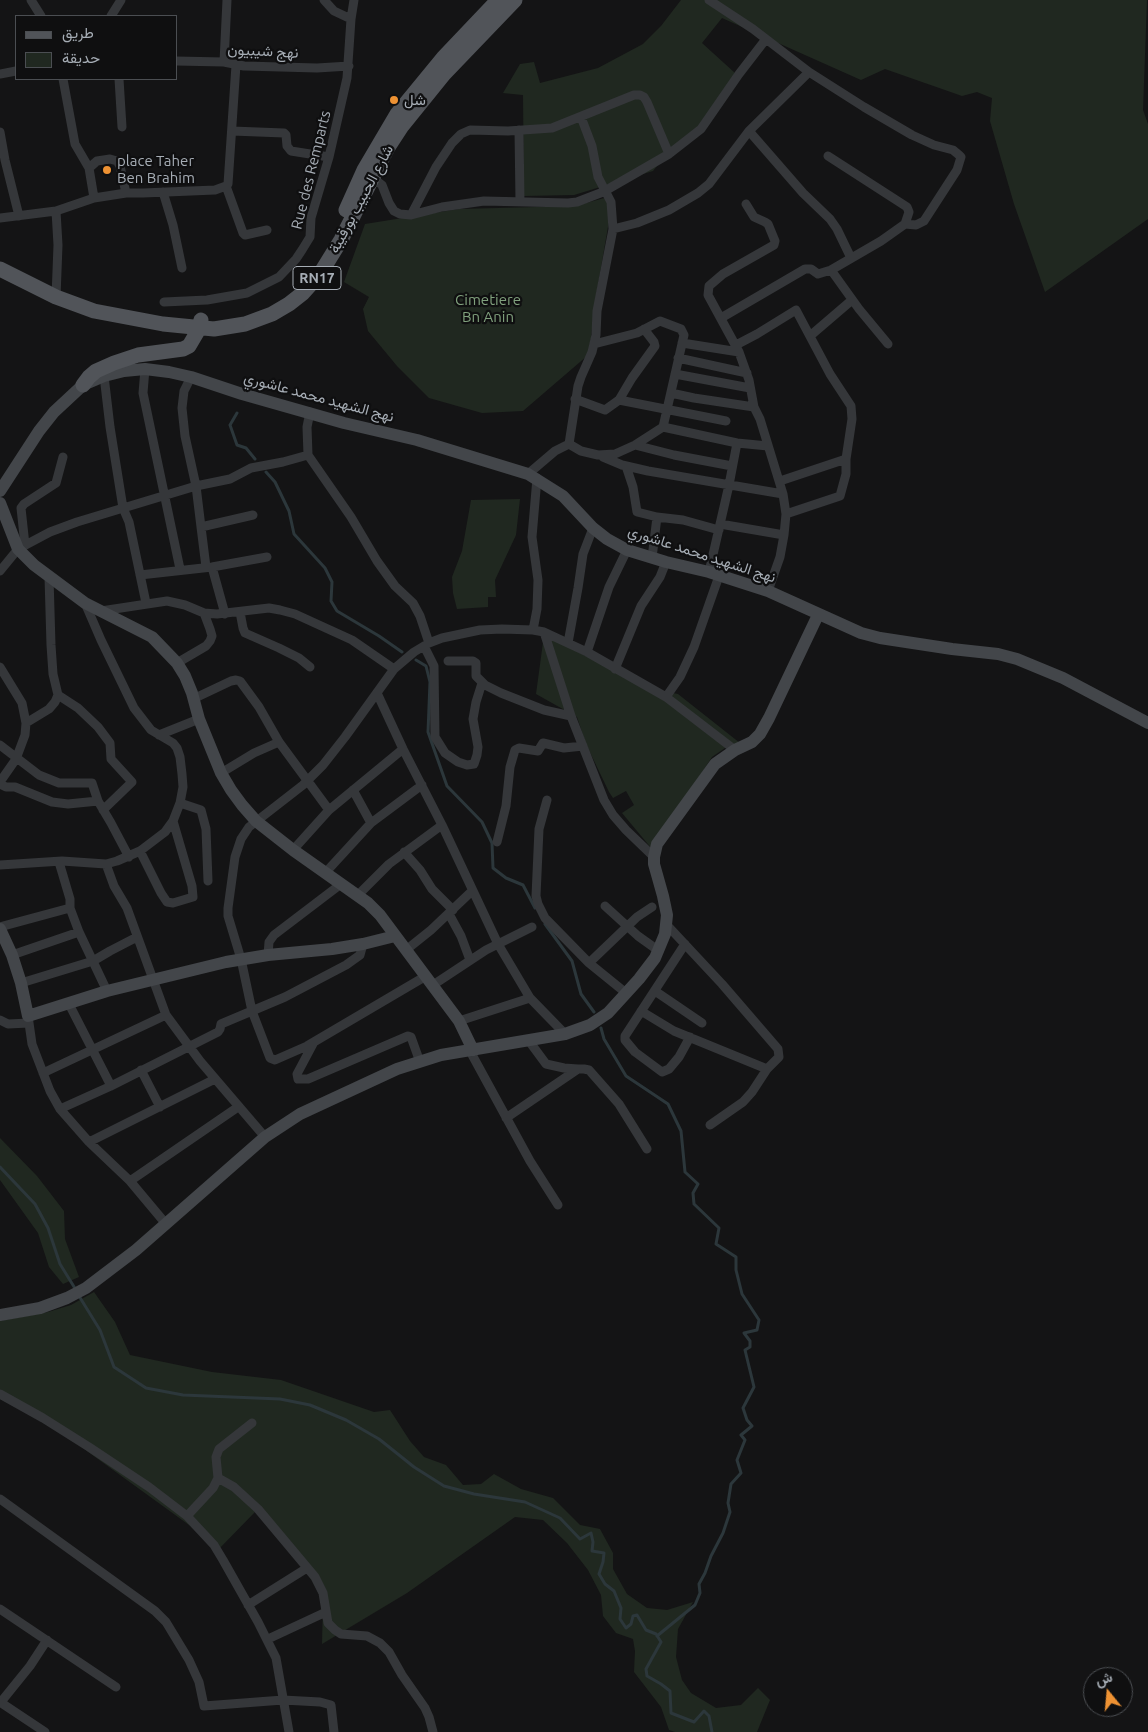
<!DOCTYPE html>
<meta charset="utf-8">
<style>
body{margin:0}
#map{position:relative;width:1148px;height:1732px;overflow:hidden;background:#141415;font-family:Ubuntu,Vazirmatn,sans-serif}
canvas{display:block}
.legend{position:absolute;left:15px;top:15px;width:162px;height:65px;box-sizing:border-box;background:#0f0f10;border:1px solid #4b4e52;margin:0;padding:6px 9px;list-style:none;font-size:15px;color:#a6adb5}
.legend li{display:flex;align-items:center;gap:10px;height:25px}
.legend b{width:25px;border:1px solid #4b4e52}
.north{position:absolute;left:1083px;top:1667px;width:50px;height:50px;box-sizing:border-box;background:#0f0f10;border:1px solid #4b4e52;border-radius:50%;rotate:343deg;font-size:14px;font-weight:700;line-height:20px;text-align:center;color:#a6adb5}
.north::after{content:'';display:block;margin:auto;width:18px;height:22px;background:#ee9233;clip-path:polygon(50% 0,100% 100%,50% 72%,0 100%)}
</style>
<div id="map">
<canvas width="1148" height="1732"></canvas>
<ul class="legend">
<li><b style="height:6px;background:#515459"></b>طريق</li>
<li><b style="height:14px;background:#202820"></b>حديقة</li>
</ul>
<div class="north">ش</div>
</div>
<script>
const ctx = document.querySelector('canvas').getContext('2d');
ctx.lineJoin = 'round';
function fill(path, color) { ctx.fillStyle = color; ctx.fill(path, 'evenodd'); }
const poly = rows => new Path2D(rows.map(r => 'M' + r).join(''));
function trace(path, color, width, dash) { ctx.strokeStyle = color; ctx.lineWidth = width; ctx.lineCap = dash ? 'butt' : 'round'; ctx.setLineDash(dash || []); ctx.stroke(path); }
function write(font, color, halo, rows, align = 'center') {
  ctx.font = font + ' Ubuntu,Vazirmatn,sans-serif'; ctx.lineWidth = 4.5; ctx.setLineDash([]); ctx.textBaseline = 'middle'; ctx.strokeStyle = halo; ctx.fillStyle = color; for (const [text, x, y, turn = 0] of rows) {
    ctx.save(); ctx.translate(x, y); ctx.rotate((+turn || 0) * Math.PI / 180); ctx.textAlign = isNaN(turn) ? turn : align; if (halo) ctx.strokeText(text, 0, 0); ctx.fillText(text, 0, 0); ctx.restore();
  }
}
fill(poly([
 [681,0,1147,0,1143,110,1148,124,1148,219,1045,292,1014,204,990,121,992,98,977,92,962,96,885,69,861,80,722,18,702,43,735,73,698,128,670,150,653,171,574,195,524,196,523,95,503,93,520,64,534,62,540,83,598,68,643,44,661,26],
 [608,197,609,221,594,308,591,339,587,356,523,411,482,413,429,398,397,366,368,331,363,309,369,297,344,282,365,224,459,209,575,206],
 [520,499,516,535,495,580,496,597,488,597,488,607,457,609,453,593,452,577,462,551,471,500],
 [544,635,652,689,678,694,740,743,725,748,712,757,652,849,622,813,634,805,626,791,613,798,609,792,586,744,577,717,536,694],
 [0,1138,37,1176,64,1211,65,1239,79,1277,63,1284,49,1267,38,1233,0,1180],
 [94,1292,115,1322,130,1355,212,1372,281,1380,374,1412,390,1410,410,1441,424,1457,446,1465,463,1485,481,1484,494,1474,521,1489,553,1498,580,1525,600,1529,613,1553,613,1569,627,1594,647,1608,667,1610,693,1602,678,1629,676,1657,682,1680,691,1693,716,1708,741,1705,758,1688,770,1700,757,1732,675,1732,669,1730,661,1707,634,1672,635,1651,633,1639,616,1633,603,1616,601,1595,588,1570,567,1543,543,1520,515,1517,407,1593,322,1644,323,1602,302,1562,255,1512,217,1551,189,1525,80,1446,26,1412,0,1399,0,1321,48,1312,71,1305]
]), '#202820');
trace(poly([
 [237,413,230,425,237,445,246,448,255,459],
 [266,472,275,482,289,511,294,534,325,568,332,582,331,601,337,611,379,636,402,652],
 [416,660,426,666,430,682,428,732,447,786,482,822,492,843,493,868,506,878,523,885,535,908],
 [545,924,572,961,581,994,594,1012],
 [601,1028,604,1039,626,1076,668,1104,681,1131,685,1172,698,1184,693,1193,694,1204,719,1228,716,1244,736,1257,736,1270,742,1294,759,1320,757,1330,744,1333,750,1341,750,1347,745,1350,754,1387,743,1408,747,1420,752,1426,741,1435,745,1440,737,1460,741,1473,731,1484,728,1503,730,1512,723,1533,711,1556,705,1573,699,1584,700,1593,695,1605,657,1636],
 [0,1167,35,1204,48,1228,60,1264,76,1290],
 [79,1296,100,1330,114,1367,146,1388,183,1395,280,1399,310,1405,346,1420,379,1439,414,1467,444,1486,474,1494,525,1502,560,1518,580,1539,591,1533,593,1542,592,1551,604,1553,603,1562,599,1574,605,1584,614,1591,621,1608,620,1619,626,1628,631,1624,633,1616,637,1615,646,1630,656,1634,661,1642,646,1669,647,1676,661,1684,670,1691,671,1713,694,1722,704,1711,709,1716,712,1732]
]), '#2c373b', 3);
trace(poly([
 [31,0,41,16],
 [324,0,334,11,351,19],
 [111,16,121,0],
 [766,39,809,72],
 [176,61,224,62,244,66,317,68,349,66],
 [224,62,227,0],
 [0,74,16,71],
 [63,79,75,144,89,168],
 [119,79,122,127],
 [581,117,592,146,598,177,611,202,613,229,637,223,669,210,698,193,709,184,749,131,809,72,864,107,912,135,934,145,953,150,959,155,961,157,957,170,924,221,916,225,905,224],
 [519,130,520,202],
 [232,131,284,133,286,135,287,146,291,151,329,157],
 [749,131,803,193,830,219,837,229,851,258],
 [0,132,5,160,19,216],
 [369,175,382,185,389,203,394,211,400,214,411,215,442,207,484,201,568,203,577,202,603,192,669,154,701,129,739,74,766,39,753,29,709,0],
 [226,186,228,184,236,65],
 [226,186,243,233,245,235,267,230],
 [163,192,173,225,182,268],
 [94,198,89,168,97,161,110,159,117,161,120,166,126,193],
 [746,204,754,217,765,222,768,224,775,241,774,245,723,274,709,286,708,295,739,352,749,380,754,407,760,419,783,494,786,514,784,535,780,557,768,591],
 [56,211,58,245,56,297],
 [411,215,436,167,452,143,461,134,470,130,508,131,552,128,634,95,640,95,644,97,647,102,669,154],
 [0,218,56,211,94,198,126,193,143,193,215,190,226,186],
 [831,270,859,309,888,344],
 [164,302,207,300,247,293,279,277,296,259,302,250,310,237,311,218,329,157,347,78,351,19,354,0],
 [721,318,805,269,811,269,818,274,831,270,881,241,905,224,909,212,907,207,828,156],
 [644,329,654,342,655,346,632,378,619,400,726,421],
 [810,336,852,300],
 [682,343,739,352],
 [736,345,757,334,796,310,830,374,851,406,852,419,846,459,846,474,840,496,786,514],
 [678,358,747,373],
 [145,369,143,393,180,569],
 [675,374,750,388],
 [104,376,110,427,123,508,129,522,146,603],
 [191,377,184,391,182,408,185,436,196,486,201,527],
 [671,393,694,398,754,407],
 [575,399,605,410,619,400],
 [310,412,307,427,308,455,351,517,377,561,395,586,413,603,420,616,429,643],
 [663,427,737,443,768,446],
 [569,444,578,386,581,377,592,352,596,335,597,311,613,229],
 [635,445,674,455,732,466],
 [603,457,622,465,648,471,783,494],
 [626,466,633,487,637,512,657,517,652,558],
 [528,474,555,451,569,444,581,451,598,455,615,454,635,445,663,427,684,335,681,329,660,321,637,333,594,344],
 [780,481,846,459],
 [657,517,683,520,719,530],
 [720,524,784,535],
 [25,545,21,508,24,504,56,483,63,457],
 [206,567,201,527,253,515],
 [212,567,225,614],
 [0,571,18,549,50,532,77,522,196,486,230,479,251,468,283,462,308,455],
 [709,572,729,485,737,443],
 [140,575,212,567,267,557],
 [49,577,51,645,53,674,58,695,78,708,98,727,110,743,111,759,132,782,103,810],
 [101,611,167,601,185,605,204,613,217,614,269,608,280,610,295,614,352,640,394,669],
 [240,612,243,628,245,633,279,648,299,658,310,667],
 [533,630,537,609,538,580,532,537,537,478],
 [544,632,571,716,604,800,613,815,626,830,654,857],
 [568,643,578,588,583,554,593,528],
 [424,646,434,666,435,737,445,753,458,762,467,765,474,764,477,755,478,747,473,719,476,702,482,683],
 [587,652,609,587,627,550],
 [448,661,473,661,476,663,476,676,485,685,501,693,544,710,571,716],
 [177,663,206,646,210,641,212,636,210,629,204,613],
 [0,667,22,703,26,723,25,735,16,759,0,782],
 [615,669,641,606,660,577,666,562],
 [377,693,403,749,442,825,498,944,530,998,565,1034],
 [666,697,735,750],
 [193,699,231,681,236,680,240,681,259,707,279,742,329,810],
 [26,723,49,709,55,702,58,695],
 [159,735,199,719],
 [0,745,39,775,59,783,92,783,98,801,111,823,129,857],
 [221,773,254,753,279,742],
 [0,784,6,787,15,787,52,802,68,804,98,801],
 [353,790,371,823],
 [547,800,539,829,536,896,538,904,545,918,589,963,626,993],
 [180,803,201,810,206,829,208,881],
 [497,842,506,806,510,767,515,750,519,748,538,751,543,743,564,748,583,746],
 [293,850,329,810,403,749],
 [140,851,161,893,167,902,173,903,193,897,192,886,173,821],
 [404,852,420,870,432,889,453,910],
 [59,862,70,899,70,908],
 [106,864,114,886,127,908,166,1015,200,1061,265,1137],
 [0,865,62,861,106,864,117,861,140,851,165,832,173,821,180,803,183,787,182,774,180,757,177,748,173,743,151,730,134,708,101,640,85,603],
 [326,872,371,823,422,785],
 [358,895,389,864,442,825],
 [605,906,638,936,659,951],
 [449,914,461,936,470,960],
 [0,927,70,908,79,932,107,991],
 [685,944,625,1036,625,1040,635,1052,662,1072,669,1069,679,1057,690,1037],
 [406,950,431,930,472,891],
 [12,955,79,932],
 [268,955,269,942,274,935,341,884],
 [589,963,637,917,652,907],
 [426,976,307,1046,275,1060,270,1058,252,1011,241,959,228,916,228,908,235,857,241,839,249,827,303,785,323,765,345,737,394,669,414,652,429,643,442,638,480,630,502,629,533,630,544,632,587,652,666,697,680,677,694,647,719,576],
 [21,983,93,961,110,951,137,937],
 [433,985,486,950,532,927],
 [655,991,702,1023],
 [69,1004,111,1086],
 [641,1011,674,1031,767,1069,779,1057,778,1049,722,984,666,924],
 [28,1016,32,1044,50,1091,60,1109,89,1142,130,1181,238,1107],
 [0,1020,8,1024,29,1023],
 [459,1021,530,998],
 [529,1041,546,1064,564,1068,578,1069],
 [314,1042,297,1074,298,1079,308,1079,408,1036,411,1037,420,1062],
 [470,1051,530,1161,558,1205],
 [141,1070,160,1107],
 [43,1073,166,1015],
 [60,1109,111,1086,218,1032,220,1029,221,1024,285,997,346,965,360,955,363,944],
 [506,1118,578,1069,584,1069,589,1070,619,1104,647,1149],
 [710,1125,743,1102,752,1092,767,1069],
 [89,1142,215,1079],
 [130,1181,166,1224],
 [0,1394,43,1418,89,1447,149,1487,187,1516,214,1545,223,1560,258,1622,276,1658,289,1732],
 [218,1478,234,1487,258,1509,315,1577,323,1593,328,1623,335,1630,341,1634,367,1636,380,1643,389,1652,402,1675,425,1708,429,1717,433,1732],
 [0,1499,155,1611,166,1622,189,1660,199,1682,204,1706,283,1700,320,1702,331,1705,334,1732],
 [187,1516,213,1488,218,1478,216,1457,219,1449,252,1423],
 [248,1605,307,1568],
 [0,1609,116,1687],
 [268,1639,326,1612],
 [0,1702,45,1732],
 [1,1702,30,1666,47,1640]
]), '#35373a', 9);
trace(poly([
 [0,491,39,431,54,412,83,385,104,376,124,371,145,369,169,372,191,377,242,394,344,423,417,440,528,474,563,496,593,528,607,539,627,550,666,562,709,572,768,591,861,633,880,638,952,649,998,654,1017,659,1063,678,1148,723],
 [0,503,18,549,34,565,85,603,152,637,177,663,185,676,192,693,199,719,221,773,231,790,242,805,256,821,293,850,368,903,380,915,459,1021,473,1050],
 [0,929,12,955,21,983,28,1016,107,991,226,962,268,955,332,949,363,944,395,936],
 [0,1315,40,1308,67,1298,86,1288,136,1250,265,1137,300,1114,397,1069,441,1055,565,1034,590,1025,608,1013,639,979,655,958,665,934,667,915,663,896,654,864,654,857,657,844,715,764,735,750,752,742,760,734,769,718,818,615]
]), '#43464a', 12);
trace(poly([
 [346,210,364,170,397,114,443,58,498,0],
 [0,269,56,297,94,311,163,324,214,329,245,324,272,314,289,304,303,293,320,274,341,240,387,149,402,126,444,74,515,0],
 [83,385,89,377,96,371,114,363,138,355,183,349,189,346,199,329,201,320]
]), '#515459', 15);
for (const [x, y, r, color] of [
 [394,100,5,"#ee9233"],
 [107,170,5,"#ee9233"]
]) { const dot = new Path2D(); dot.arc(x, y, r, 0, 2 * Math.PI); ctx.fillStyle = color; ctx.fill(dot); trace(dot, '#0f0f10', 2); }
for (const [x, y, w] of [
 [317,278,48]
]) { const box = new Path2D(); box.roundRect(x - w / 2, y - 11.5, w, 23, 4); ctx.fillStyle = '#0f0f10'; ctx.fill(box); trace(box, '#a6adb5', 1); }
write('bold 14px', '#a6adb5', null, [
 ["RN17",317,278]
]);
write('15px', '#a6adb5', '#0f0f10', [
 ["نهج شيبيون",263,51,3],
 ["Rue des Remparts",311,170,-76],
 ["شارع الحبيب بورقيبة",361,199,-62],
 ["نهج الشهيد محمد عاشوري",319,397,15],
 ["نهج الشهيد محمد عاشوري",702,554,18]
]);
write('15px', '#a6adb5', '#0f0f10', [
 ["شل",404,100],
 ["place Taher",117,161],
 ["Ben Brahim",117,178]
], 'left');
write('15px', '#80a07d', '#0f0f10', [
 ["Cimetiere",488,300],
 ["Bn Anin",488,317]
]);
</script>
